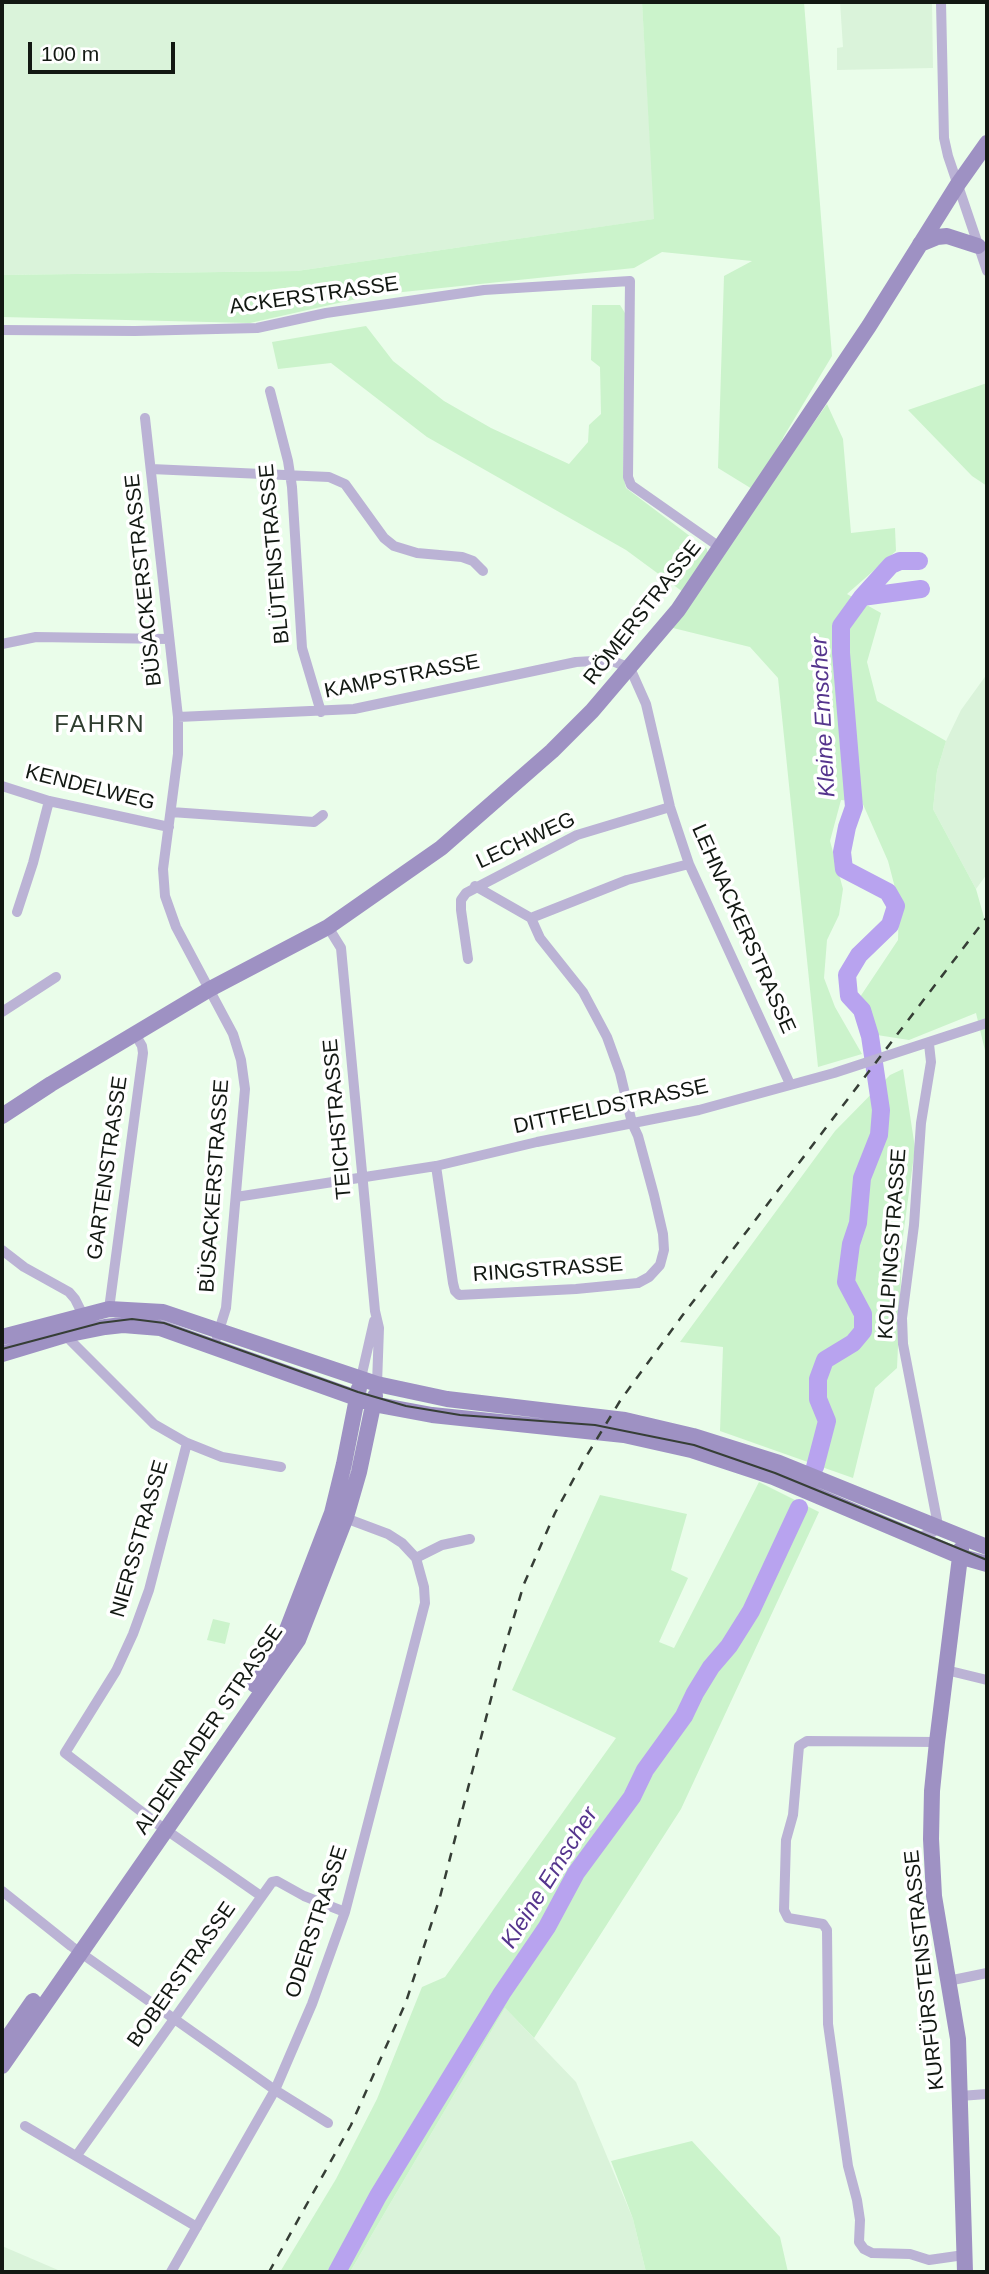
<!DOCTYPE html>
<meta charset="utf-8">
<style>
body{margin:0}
#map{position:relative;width:989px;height:2274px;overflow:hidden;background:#eafdea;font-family:Helvetica,sans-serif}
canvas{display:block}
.frame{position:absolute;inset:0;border:4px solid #121812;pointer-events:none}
.scale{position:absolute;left:28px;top:42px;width:147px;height:32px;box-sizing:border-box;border:4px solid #121812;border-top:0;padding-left:9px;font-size:21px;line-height:24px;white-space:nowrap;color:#121812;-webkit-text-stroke:5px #fff;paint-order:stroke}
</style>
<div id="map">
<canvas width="989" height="2274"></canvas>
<div class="frame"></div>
<div class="scale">100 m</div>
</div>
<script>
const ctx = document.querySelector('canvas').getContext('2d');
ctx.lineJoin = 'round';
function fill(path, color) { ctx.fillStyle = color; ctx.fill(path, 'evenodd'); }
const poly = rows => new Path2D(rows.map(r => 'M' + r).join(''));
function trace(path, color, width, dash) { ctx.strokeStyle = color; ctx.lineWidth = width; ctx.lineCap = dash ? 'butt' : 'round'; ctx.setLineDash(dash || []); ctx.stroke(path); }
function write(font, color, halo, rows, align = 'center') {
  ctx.font = font + ' Helvetica,sans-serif'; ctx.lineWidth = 7; ctx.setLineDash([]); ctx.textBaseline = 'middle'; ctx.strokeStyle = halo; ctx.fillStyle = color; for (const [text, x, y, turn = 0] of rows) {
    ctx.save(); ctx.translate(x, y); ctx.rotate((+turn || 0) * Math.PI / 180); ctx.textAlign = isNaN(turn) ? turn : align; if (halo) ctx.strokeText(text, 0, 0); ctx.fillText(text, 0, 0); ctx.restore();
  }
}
fill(poly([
 [2,2,642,2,655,219,297,271,2,275],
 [840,2,932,2,933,68,837,70,837,48,843,47],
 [987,674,987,874,976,889,933,809,937,771,946,741,961,710],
 [505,2008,576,2082,633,2219,646,2272,350,2272],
 [2,2246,58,2270,57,2272,2,2272]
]), '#daf3da');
fill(poly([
 [642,2,804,2,832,356,784,436,757,492,718,468,724,276,752,261,662,252,634,268,374,295,250,323,2,317,2,275,297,271,654,219],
 [592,305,620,305,625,313,623,475,626,488,707,549,708,556,683,592,626,550,427,437,331,363,278,369,272,342,366,326,393,361,444,401,491,428,569,464,588,442,589,425,601,414,600,367,591,360],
 [987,383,987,486,972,476,908,410],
 [827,404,843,439,851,533,895,528,896,551,847,594,881,613,867,662,877,701,946,741,937,771,933,809,976,889,987,928,987,1059,976,1013,909,1040,877,1035,860,997,898,940,899,903,888,861,862,802,841,800,830,841,843,889,839,915,827,940,824,978,835,1007,862,1054,818,1067,778,678,750,647,669,627],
 [903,1069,915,1148,903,1236,897,1368,875,1388,853,1478,720,1431,723,1347,680,1342,835,1131,890,1075],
 [759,1482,819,1512,681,1809,534,2038,505,2008,350,2272,280,2272,336,2179,377,2099,422,1987,445,1977,616,1738,512,1690,600,1495,687,1514,671,1570,688,1578,659,1642,674,1648],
 [213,1619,230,1623,225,1644,207,1640],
 [692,2141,780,2237,788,2272,646,2272,633,2219,611,2161]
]), '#cbf3cb');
trace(poly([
 [862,597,921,589],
 [815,1467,827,1421,818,1399,818,1379,825,1360,853,1343,863,1331,863,1314,846,1282,851,1244,858,1223,862,1178,879,1135,881,1110,870,1036,862,1010,849,996,847,975,859,955,890,925,896,906,888,892,844,869,842,852,847,827,854,807,841,653,841,626,862,597,891,565,900,561,919,561],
 [337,2272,378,2196,502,1993,547,1927,576,1873,632,1797,645,1770,684,1716,695,1693,711,1667,729,1646,751,1611,799,1508]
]), '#b8a3ef', 18);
trace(poly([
 [941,2,944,138,948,156,987,271],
 [2,330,135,331,257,328,326,313,484,290,630,281,628,477,631,485,721,548],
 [270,391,288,461,292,487,302,648,321,712],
 [145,418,178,717,178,754,163,869,165,896,176,927,233,1034,241,1060,245,1089,226,1308,217,1337],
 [151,469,329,477,345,484,384,538,394,546,417,553,462,557,473,561,483,571],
 [2,644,36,637,169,639],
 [178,717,354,709,576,662,610,660,630,668,646,704,670,807,689,864,790,1084],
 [2,786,49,801,169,827],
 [171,812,314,822,323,815],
 [17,912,33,863,49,801],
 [531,918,627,880,689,864],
 [328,927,341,948,375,1311,379,1328,377,1384],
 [468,959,461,910,461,900,466,893,577,835,670,807],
 [2,1012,56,977],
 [436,1166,453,1283,455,1291,459,1295,576,1289,638,1283,649,1277,660,1265,664,1250,663,1234,654,1195,638,1136,632,1123,620,1073,607,1037,583,992,540,938,531,918,475,886],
 [236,1197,436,1166,537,1142,699,1110,834,1073,987,1023],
 [2,1250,24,1267,69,1292,75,1299,83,1315],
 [109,1309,143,1053,142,1046,135,1034],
 [64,1330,65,1335,154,1424,187,1443,222,1457,281,1467],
 [361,1378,374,1321],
 [187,1443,149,1590,133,1634,116,1671,65,1753,159,1825,261,1896],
 [917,1538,933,1532,937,1520,903,1344,902,1318,914,1225,921,1123,931,1062,929,1044],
 [416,1558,442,1545,470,1539],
 [946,1670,987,1680],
 [937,1742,807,1741,799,1746,793,1815,786,1840,784,1910,788,1918,823,1924,827,1930,828,2024,848,2166,857,2200,860,2220,859,2242,864,2249,872,2253,910,2254,929,2260,964,2255],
 [2,1891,71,1946,275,2090,328,2123],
 [948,1981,987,1973],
 [960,2096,987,2094],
 [25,2126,197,2227],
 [77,2155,272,1882,277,1881,304,1896,345,1912],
 [171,2272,275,2090,312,2004,345,1912,425,1603,424,1587,416,1558,402,1543,388,1534,340,1516]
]), '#bbb3d5', 10);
trace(poly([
 [920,244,937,237,947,236,978,246],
 [2,1116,51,1084,210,989,328,927,441,848,552,751,592,711,678,610,869,326,958,184,987,143],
 [2,1337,109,1309,163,1312,377,1384,447,1399,625,1420,693,1436,779,1463,987,1547],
 [2,1354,65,1335,105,1327,123,1325,160,1328,373,1404,432,1415,624,1435,691,1450,773,1477,959,1556,987,1564],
 [961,1549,937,1742,932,1791,931,1839,934,1896,958,2039,965,2272],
 [255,1685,285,1635,332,1513,344,1464,359,1388],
 [2,2046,33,2001],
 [2,2066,298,1640,346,1517,359,1472,375,1396]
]), '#9e91c3', 16);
trace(poly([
 [2,1349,100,1323,132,1319,164,1323,358,1392,406,1406,460,1415,595,1425,694,1445,775,1473,987,1560]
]), '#363e36', 2);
trace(poly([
 [269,2272,351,2125,406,2002,440,1897,502,1656,524,1584,555,1513,584,1460,620,1401,682,1316,987,917]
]), '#363e36', 2.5, [9, 9]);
write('21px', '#121812', '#fff', [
 ["ACKERSTRASSE",314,296,-8],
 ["BLÜTENSTRASSE",275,554,-95],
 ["BÜSACKERSTRASSE",144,580,-96],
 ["RÖMERSTRASSE",643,613,-52],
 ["KAMPSTRASSE",402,677,-11],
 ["KENDELWEG",90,788,14],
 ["LECHWEG",526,841,-25],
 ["LEHNACKERSTRASSE",743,929,66],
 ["DITTFELDSTRASSE",611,1107,-12],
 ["TEICHSTRASSE",338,1119,-95],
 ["GARTENSTRASSE",108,1168,-82],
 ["BÜSACKERSTRASSE",215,1186,-86],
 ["KOLPINGSTRASSE",893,1244,-86],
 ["RINGSTRASSE",548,1270,-4],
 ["NIERSSTRASSE",140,1539,-74],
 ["ALDENRADER STRASSE",209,1730,-56],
 ["ODERSTRASSE",317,1922,-72],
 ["KURFÜRSTENSTRASSE",925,1970,-96],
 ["BOBERSTRASSE",182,1975,-55]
]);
write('italic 23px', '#55358d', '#fff', [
 ["Kleine Emscher",824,717,-93],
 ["Kleine Emscher",550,1878,-58]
]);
ctx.letterSpacing = '2px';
write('24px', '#2e3d2e', '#fff', [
 ["FAHRN",100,725]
]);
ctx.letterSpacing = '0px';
</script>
